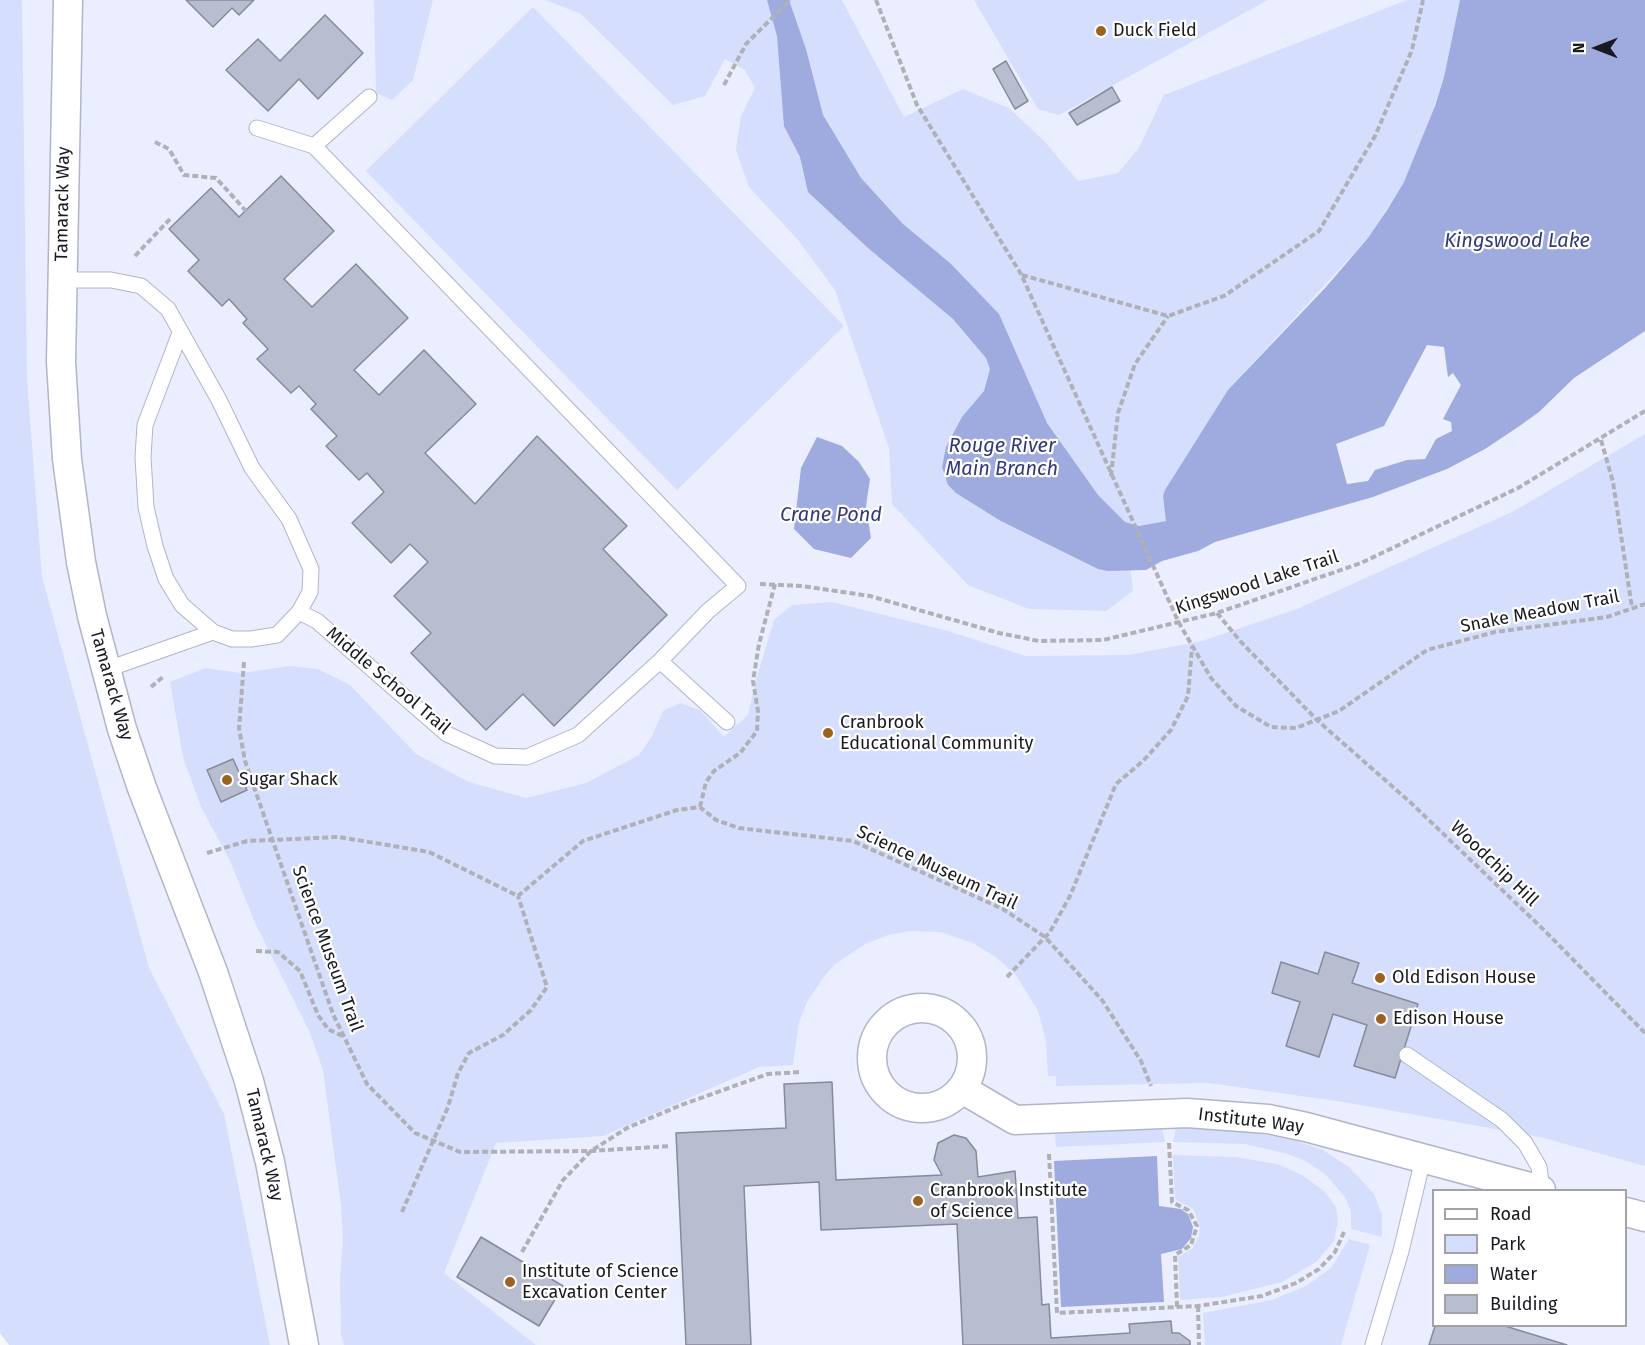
<!DOCTYPE html>
<style>
body{margin:0}
#map{position:relative;width:1645px;height:1345px;overflow:hidden;background:#f7f8fc;font-family:"Fira Sans",sans-serif}
canvas{display:block}
.legend{position:absolute;left:1432px;top:1189px;width:195px;height:138px;box-sizing:border-box;background:#fff;border:2px solid #a3a3a6;margin:0;padding:8px 10px;list-style:none;font-size:18px;color:#191a21}
.legend li{display:flex;align-items:center;gap:12px;height:30px}
.legend b{width:30px;border:2px solid #a3a3a6}
.north{position:absolute;left:1567px;top:18px;width:60px;height:60px;-webkit-text-stroke:4px #fff;paint-order:stroke;rotate:270deg;font-size:16px;font-weight:700;line-height:24px;text-align:center;color:#191a21}
.north::after{content:'';display:block;margin:auto;width:21px;height:27px;background:#191a21;clip-path:polygon(50% 0,100% 100%,50% 72%,0 100%)}
</style>
<div id="map">
<canvas width="1645" height="1345"></canvas>
<ul class="legend">
<li><b style="height:8px;background:#fff"></b>Road</li>
<li><b style="height:16px;background:#d6defe"></b>Park</li>
<li><b style="height:16px;background:#9faadf"></b>Water</li>
<li><b style="height:16px;background:#b8bdd0"></b>Building</li>
</ul>
<div class="north">N</div>
</div>
<script>
const ctx = document.querySelector('canvas').getContext('2d');
ctx.lineJoin = 'round';
function fill(path, color) { ctx.fillStyle = color; ctx.fill(path, 'evenodd'); }
const poly = rows => new Path2D(rows.map(r => 'M' + r).join(''));
function trace(path, color, width, dash) { ctx.strokeStyle = color; ctx.lineWidth = width; ctx.lineCap = dash ? 'butt' : 'round'; ctx.setLineDash(dash || []); ctx.stroke(path); }
function write(font, color, halo, rows, align = 'center') {
  ctx.font = font + ' "Fira Sans",sans-serif'; ctx.lineWidth = 4.5; ctx.setLineDash([]); ctx.textBaseline = 'middle'; ctx.strokeStyle = halo; ctx.fillStyle = color; for (const [text, x, y, turn = 0] of rows) {
    ctx.save(); ctx.translate(x, y); ctx.rotate((+turn || 0) * Math.PI / 180); ctx.textAlign = isNaN(turn) ? turn : align; if (halo) ctx.strokeText(text, 0, 0); ctx.fillText(text, 0, 0); ctx.restore();
  }
}
fill(poly([
 [0,0,1645,0,1645,1345,30,1345],
 [1434,1190,1626,1190,1626,1326,1434,1326]
]), '#eaeefe');
fill(poly([
 [0,0,22,0,27,380,42,577,149,968,224,1114,270,1345,9,1345,0,1333],
 [374,0,433,0,413,80,392,100,376,93],
 [545,0,842,0,904,117,963,89,1009,108,1044,141,1078,181,1118,173,1139,148,1164,95,1407,0,1460,0,1444,77,1424,137,1404,182,1368,238,1228,390,1163,497,1167,521,1139,526,1125,522,1133,591,1106,611,1029,609,968,585,892,504,889,448,835,290,798,240,749,187,736,150,741,116,755,88,745,70,725,59,705,96,673,105,581,14],
 [974,0,1268,0,1059,115,1038,109],
 [533,7,844,326,677,490,366,171],
 [1645,434,1645,1166,1540,1137,1343,1102,1209,1083,1056,1086,1056,1076,1048,1076,1046,1041,1038,1011,1016,975,997,958,973,943,940,932,910,931,888,935,865,944,835,964,823,978,807,1002,799,1022,793,1065,759,1067,603,1136,496,1143,444,1273,536,1345,344,1345,341,1334,340,1278,343,1241,341,1205,323,1070,310,1033,256,925,230,861,201,807,183,757,170,682,205,668,241,673,290,666,318,669,350,685,416,754,469,782,526,798,586,783,639,755,652,736,663,711,680,703,700,710,724,737,748,715,756,680,774,620,792,605,832,602,948,631,1026,656,1128,655,1202,641,1297,609,1514,511],
 [1176,1128,1244,1131,1293,1140,1323,1150,1349,1167,1374,1194,1382,1215,1382,1237,1351,1229,1351,1212,1345,1197,1324,1173,1307,1162,1288,1154,1245,1144,1173,1142],
 [1162,1129,1165,1142,1056,1147,1055,1134],
 [1173,1155,1236,1157,1277,1164,1302,1175,1324,1191,1336,1207,1338,1220,1334,1241,1316,1262,1282,1282,1222,1297,1180,1300,1178,1257,1193,1248,1199,1236,1200,1226,1193,1209,1175,1199],
 [1349,1239,1370,1245,1341,1345,1205,1345,1203,1313,1272,1300,1306,1286,1331,1268]
]), '#d6defe');
fill(poly([
 [767,0,789,0,806,49,823,115,861,178,903,224,950,263,999,314,1047,423,1098,495,1125,522,1139,526,1166,521,1163,496,1165,490,1228,390,1326,287,1368,238,1387,210,1404,182,1435,106,1444,77,1460,0,1645,0,1645,331,1574,378,1539,412,1518,427,1485,449,1447,469,1373,497,1215,542,1198,551,1162,561,1146,570,1108,571,1098,569,999,520,956,493,948,485,942,467,946,447,962,417,984,391,990,369,986,358,953,319,868,248,808,192,800,157,784,126,777,36],
 [1427,345,1444,347,1448,377,1453,373,1461,385,1443,419,1451,422,1452,431,1436,439,1425,459,1407,460,1375,470,1368,481,1347,484,1336,444,1384,426],
 [817,437,842,446,859,462,870,479,866,506,871,538,851,558,814,549,794,529,801,468],
 [1157,1156,1159,1206,1181,1209,1188,1214,1193,1227,1191,1238,1182,1249,1161,1254,1164,1302,1061,1307,1054,1161]
]), '#9faadf');
const building = poly([
 [186,0,254,0,239,15,232,8,213,27,186,0],
 [325,15,363,53,318,99,299,79,268,111,226,70,258,39,280,61,325,15],
 [1006,61,1028,101,1015,109,993,69,1006,61],
 [1112,87,1120,101,1077,125,1069,113,1112,87],
 [281,176,334,231,284,279,312,307,356,264,408,318,354,370,379,395,424,350,476,404,425,453,475,504,537,436,627,526,603,549,667,615,554,726,523,694,486,730,411,653,431,633,394,596,428,562,410,544,391,563,352,523,384,492,367,473,359,480,326,446,337,436,311,409,316,404,299,386,291,393,257,359,268,349,243,323,247,319,229,299,222,306,188,271,199,260,169,229,211,188,239,217,281,176],
 [233,759,247,790,221,802,207,770,233,759],
 [1325,952,1359,963,1352,983,1418,1004,1395,1078,1354,1066,1367,1025,1333,1014,1319,1057,1286,1046,1300,1002,1272,993,1281,962,1318,974,1325,952],
 [832,1082,836,1180,942,1175,934,1160,938,1143,954,1135,966,1138,976,1151,978,1177,1015,1171,1018,1218,1037,1217,1042,1305,1049,1304,1051,1338,1130,1333,1129,1324,1171,1321,1172,1333,1179,1333,1190,1341,1190,1345,963,1345,957,1224,821,1230,819,1182,744,1186,751,1345,686,1345,676,1133,786,1128,784,1084,832,1082],
 [481,1237,563,1286,539,1326,457,1277,481,1237],
 [1435,1326,1505,1326,1567,1345,1429,1345,1435,1326]
]);
fill(building, '#b8bdd0');
trace(building, '#868a9c', 1.5);
const service = poly([
 [257,128,314,146,738,586,708,611,660,661,578,735,527,757,495,756,447,734,317,621,299,612],
 [314,146,369,97],
 [61,280,111,280,141,286,168,309,219,400,252,468,289,519,311,569,310,592,299,612,277,635,251,639,232,639,213,632,182,605,166,579,155,546,146,507,143,457,145,425,180,333],
 [660,661,727,722],
 [105,670,213,632],
 [1407,1055,1502,1120,1525,1143,1539,1167,1542,1190],
 [1373,1345,1401,1251,1423,1159]
]);
const minor = poly([
 [68,0,61,362,67,459,81,562,92,616,122,729,142,788,213,972,249,1081,270,1162,304,1345],
 '872 1058a50 50 0 1 1 100 0a50 50 0 1 1-100 0Z',
 [962,1089,1015,1120,1187,1113,1268,1119,1306,1127,1541,1190],
 [1626,1212,1645,1217]
]);
trace(service, '#b0b5c8', 17);
trace(minor, '#b0b5c8', 31);
trace(poly([
 [876,0,917,105,1021,274,1179,623,1211,678,1236,706,1271,727,1296,728,1339,711,1427,650,1495,632,1607,617,1645,604],
 [724,85,746,44,790,0],
 [155,142,169,149,184,175,216,178,246,211],
 [135,256,170,219],
 [1022,275,1168,316,1224,296,1319,231,1375,136,1412,50,1423,0],
 [1601,440,1613,482,1632,608],
 [1111,476,1118,413,1135,364,1168,316],
 [760,584,802,586,870,596,999,633,1039,641,1103,640,1217,613,1361,563,1518,488,1645,411],
 [1217,613,1241,642,1318,721,1410,802,1545,931,1645,1033],
 [244,662,239,728,245,761,333,1014,367,1084,415,1133,460,1152,591,1151,671,1146],
 [151,687,164,676],
 [700,807,706,782,714,771,740,753,757,731,758,711,753,681,759,644,775,584],
 [207,853,247,841,339,837,429,852,518,896,583,841,677,810,700,807,716,820,739,828,853,841,1003,909,1045,937,1102,1000,1141,1061,1151,1086],
 [256,951,278,952,300,971,318,1015,328,1029,342,1036],
 [1007,977,1050,932,1070,896,1116,784,1143,761,1171,730,1188,696,1192,647],
 [1169,1143,1172,1202,1188,1210,1197,1226,1191,1245,1175,1255,1177,1307],
 [1049,1154,1057,1313,1198,1306,1262,1296,1296,1283,1319,1269,1335,1252,1344,1232],
 [402,1212,448,1107,458,1073,469,1053,503,1035,531,1010,547,987,518,896],
 [522,1252,563,1180,591,1151,627,1128,681,1105,768,1074,801,1072],
 [1198,1306,1199,1345]
]), '#b0b1b6', 4, [6, 3]);
trace(service, '#fff', 15);
trace(minor, '#fff', 28);
for (const [x, y, r, color] of [
 [1101,31,6,"#9b6220"],
 [828,733,6,"#9b6220"],
 [227,780,6,"#9b6220"],
 [1380,978,6,"#9b6220"],
 [1381,1019,6,"#9b6220"],
 [918,1201,6,"#9b6220"],
 [510,1282,6,"#9b6220"]
]) { const dot = new Path2D(); dot.arc(x, y, r, 0, 2 * Math.PI); ctx.fillStyle = color; ctx.fill(dot); trace(dot, '#fff', 2); }
write('18px', '#191a21', '#fff', [
 ["Duck Field",1113,31],
 ["Cranbrook",840,723],
 ["Educational Community",840,744],
 ["Sugar Shack",239,780],
 ["Old Edison House",1392,978],
 ["Edison House",1393,1019],
 ["Cranbrook Institute",930,1191],
 ["of Science",930,1212],
 ["Institute of Science",522,1272],
 ["Excavation Center",522,1293]
], 'left');
write('18px', '#191a21', '#fff', [
 ["Tamarack Way",63,204,-89],
 ["Kingswood Lake Trail",1257,583,-18],
 ["Snake Meadow Trail",1540,612,-11],
 ["Middle School Trail",388,681,40],
 ["Tamarack Way",111,685,74],
 ["Woodchip Hill",1494,864,44],
 ["Science Museum Trail",937,868,25],
 ["Science Museum Trail",327,949,70],
 ["Institute Way",1251,1121,7],
 ["Tamarack Way",264,1145,77]
]);
write('italic 20px', '#32397a', '#fff', [
 ["Kingswood Lake",1517,241],
 ["Rouge River",1002,446],
 ["Main Branch",1002,469],
 ["Crane Pond",831,515]
]);
</script>
